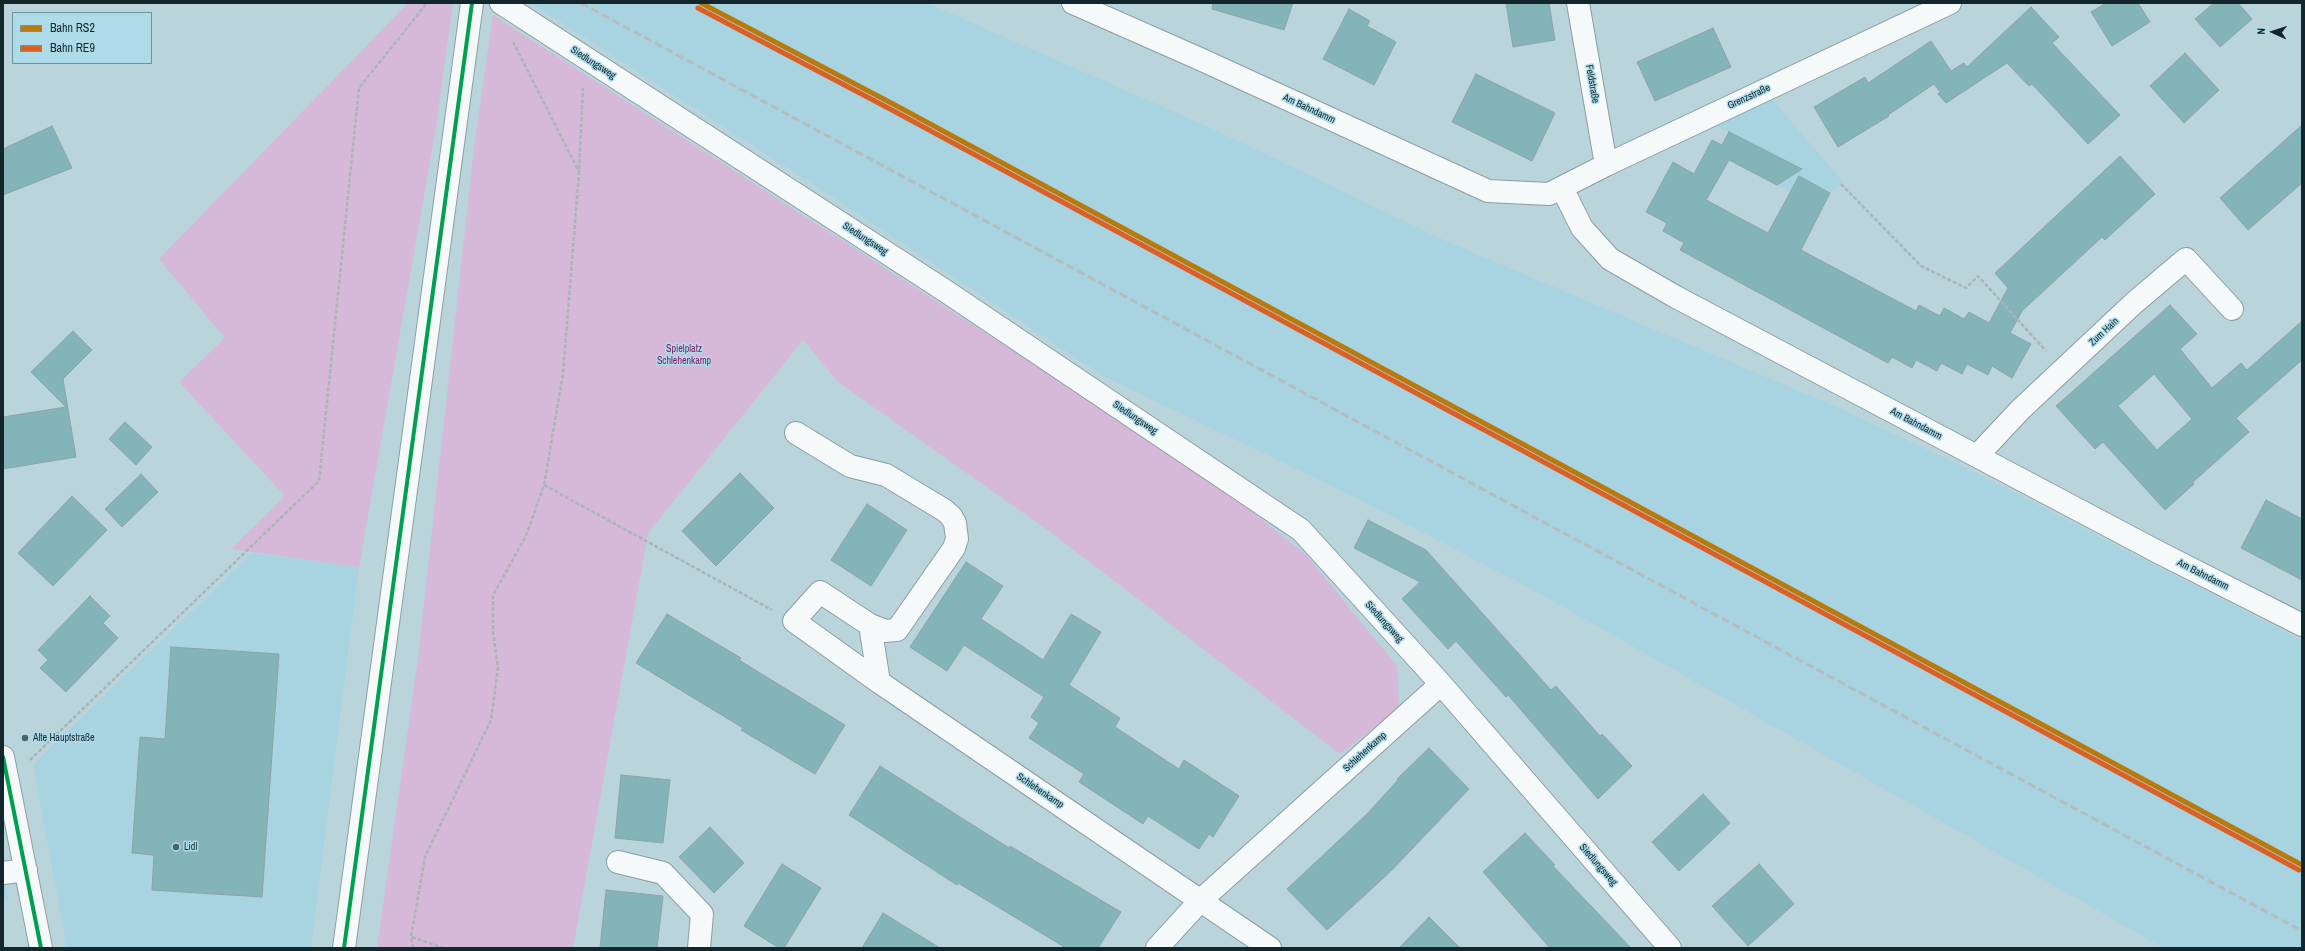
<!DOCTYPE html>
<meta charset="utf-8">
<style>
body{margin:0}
#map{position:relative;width:2305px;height:951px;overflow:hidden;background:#bad4dc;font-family:"Archivo Narrow",sans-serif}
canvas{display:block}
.frame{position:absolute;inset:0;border:4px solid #13262b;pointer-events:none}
.legend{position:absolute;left:12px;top:12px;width:140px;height:52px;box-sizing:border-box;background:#addbe9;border:1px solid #6f939d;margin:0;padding:5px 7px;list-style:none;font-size:12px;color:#13262b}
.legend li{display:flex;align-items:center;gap:8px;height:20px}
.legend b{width:20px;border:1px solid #6f939d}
.north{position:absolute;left:2253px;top:12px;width:40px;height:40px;-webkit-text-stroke:3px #addbe9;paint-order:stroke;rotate:273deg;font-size:11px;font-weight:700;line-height:16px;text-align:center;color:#13262b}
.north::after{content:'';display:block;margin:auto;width:14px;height:18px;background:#13262b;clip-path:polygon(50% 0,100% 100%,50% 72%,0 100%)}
</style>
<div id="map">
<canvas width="2305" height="951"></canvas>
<div class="frame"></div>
<ul class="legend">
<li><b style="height:5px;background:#b87a0d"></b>Bahn RS2</li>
<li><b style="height:5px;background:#dc5f23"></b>Bahn RE9</li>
</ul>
<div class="north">N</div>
</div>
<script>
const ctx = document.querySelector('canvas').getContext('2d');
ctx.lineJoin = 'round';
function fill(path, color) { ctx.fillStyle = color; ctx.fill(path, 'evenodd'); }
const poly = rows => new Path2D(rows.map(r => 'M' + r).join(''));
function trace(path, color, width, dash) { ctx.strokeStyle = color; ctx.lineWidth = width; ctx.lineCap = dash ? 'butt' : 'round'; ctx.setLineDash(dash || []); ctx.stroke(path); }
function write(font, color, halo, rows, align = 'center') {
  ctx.font = font + ' "Archivo Narrow",sans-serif'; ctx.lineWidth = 3; ctx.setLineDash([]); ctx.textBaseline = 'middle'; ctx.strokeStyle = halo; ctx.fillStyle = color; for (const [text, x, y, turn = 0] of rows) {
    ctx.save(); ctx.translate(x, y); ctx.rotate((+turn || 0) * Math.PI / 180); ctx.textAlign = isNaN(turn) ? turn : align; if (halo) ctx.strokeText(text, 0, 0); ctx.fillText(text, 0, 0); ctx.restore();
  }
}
fill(poly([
 [531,3,927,3,1213,129,1448,242,1839,408,1972,471,2302,641,2302,948,2164,948,1530,588,1354,497,1104,376,811,183],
 [1770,97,1843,182,1830,193,1819,214,1787,198,1790,192,1718,154,1716,156,1706,151,1712,140,1722,145,1728,132,1712,124],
 [252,553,359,567,311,948,67,948,33,765],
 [3,874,9,902,3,900]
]), '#a8d3e0');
fill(poly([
 [408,3,453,3,436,127,359,567,231,549,285,496,179,382,225,338,159,259],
 [493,15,1213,480,1307,556,1397,666,1399,709,1340,754,1053,534,838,382,803,340,648,533,573,948,377,948,418,658,474,148]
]), '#d6b8d8');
const building = poly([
 [1213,3,1293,3,1284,30,1212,9,1213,3],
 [1506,3,1549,3,1555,40,1513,47,1506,3],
 [2106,3,2138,3,2150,22,2112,46,2091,12,2106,3],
 [2214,3,2238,3,2252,19,2220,47,2195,19,2214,3],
 [2031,7,2059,37,2052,43,2120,115,2088,144,2032,84,2029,86,2007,63,1946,103,1938,94,1940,92,1934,84,1888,115,1889,116,1838,147,1814,107,1865,77,1868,83,1931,41,1951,71,1964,63,1967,67,2031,7],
 [1349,9,1370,21,1367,26,1396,42,1374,85,1323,59,1349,9],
 [1713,28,1731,67,1655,101,1637,62,1713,28],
 [2185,53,2219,90,2184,123,2150,86,2185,53],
 [1476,74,1555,113,1532,161,1452,122,1476,74],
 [2302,125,2302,183,2248,230,2220,198,2302,125],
 [52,126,72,168,3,195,3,149,52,126],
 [1729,132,1802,169,1777,185,1729,160,1706,200,1768,233,1799,176,1830,193,1801,250,1916,311,1919,305,1940,316,1944,308,1964,319,1969,312,1989,323,2008,288,1995,273,2120,156,2155,194,2105,240,2102,237,2022,311,2010,333,2031,344,2012,378,1992,366,1988,375,1967,364,1962,374,1941,363,1937,371,1916,360,1912,368,1892,357,1888,363,1680,250,1684,243,1663,231,1667,223,1646,212,1673,162,1694,174,1712,140,1722,145,1729,132],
 [2170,305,2197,334,2180,349,2212,388,2241,363,2247,370,2302,321,2302,360,2236,418,2249,432,2193,482,2194,484,2165,510,2103,442,2095,449,2056,406,2170,305],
 [2154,374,2192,419,2157,450,2118,406,2154,374],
 [73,331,92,350,63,379,76,457,3,469,3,417,66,407,31,372,73,331],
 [125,422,152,447,136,465,109,439,125,422],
 [740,473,774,508,716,566,682,531,740,473],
 [141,474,158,492,122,527,105,509,141,474],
 [72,496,107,530,53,586,18,553,72,496],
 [2266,500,2302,519,2302,580,2241,548,2266,500],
 [867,504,907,530,871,586,831,560,867,504],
 [1368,520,1426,550,1551,690,1556,686,1600,736,1602,734,1632,766,1598,799,1508,695,1506,697,1456,641,1448,649,1402,599,1420,582,1354,548,1368,520],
 [966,562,1003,586,981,619,1043,660,1071,614,1101,632,1069,685,1120,718,1115,727,1179,769,1184,760,1239,796,1213,837,1209,834,1199,849,1148,816,1143,824,1079,782,1084,774,1029,738,1039,723,1031,717,1044,697,964,645,947,671,910,647,966,562],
 [90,596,110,616,103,623,118,638,66,692,40,668,48,660,38,650,90,596],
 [667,614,741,658,739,660,845,725,815,774,741,730,743,728,636,663,667,614],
 [171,647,279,654,262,897,152,890,154,855,132,853,140,737,165,739,171,647],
 [1429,748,1469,789,1392,870,1327,930,1287,889,1368,813,1398,780,1397,779,1429,748],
 [880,766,1009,848,1010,846,1121,912,1098,948,1066,948,958,883,957,885,849,815,880,766],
 [621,775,670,780,663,843,615,838,621,775],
 [1703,794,1730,823,1679,871,1652,842,1703,794],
 [710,827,744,863,714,893,679,857,710,827],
 [1525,833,1555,865,1553,866,1631,948,1550,948,1483,872,1525,833],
 [782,864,821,888,784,948,779,948,744,926,782,864],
 [1759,864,1794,904,1748,946,1712,906,1759,864],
 [606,890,663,896,657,948,600,948,606,890],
 [883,913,940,948,862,948,883,913],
 [1429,917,1460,948,1399,948,1429,917]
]);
fill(building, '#82b4b8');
trace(building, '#8ea3a7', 1);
const minor = poly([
 [501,3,944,290,1301,530,1441,684,1670,948],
 [1073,3,1200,59,1488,191,1549,194,1606,165,1950,3],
 [1578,3,1606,165],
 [1562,188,1582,228,1610,259,1676,297,2158,552,2302,625],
 [796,433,850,466,886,475,944,510,951,516,955,523,957,539,954,548,897,630,885,631,870,625],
 [1977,456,2020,410,2134,303,2186,259,2232,309],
 [879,682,870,625,820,592,794,621,879,682,1270,948],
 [3,757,41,948],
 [618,862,663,873,702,914,699,948],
 [3,873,26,870],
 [1157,948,1201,900,1441,684]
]);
const major = poly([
 [344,948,472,3]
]);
trace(minor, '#8a9ea4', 24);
trace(major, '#8a9ea4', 24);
trace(poly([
 [513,42,579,172],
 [1841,184,1921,266,1966,288,1978,276,2046,351],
 [544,485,772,610],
 [30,760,319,481,359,88,427,3],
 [412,937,443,948],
 [413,948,411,937,425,857,491,720,498,668,493,631,493,595,526,536,544,485,563,374,579,172,583,88]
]), '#aab5b8', 2.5, [4, 2]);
trace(minor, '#f5f9fa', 22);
trace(major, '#f5f9fa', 22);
trace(poly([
 [581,3,2302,931]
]), '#b5bcbe', 3, [8, 4]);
trace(poly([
 [3,757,41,948],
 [344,948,472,3]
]), '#01a04f', 4);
trace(poly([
 [701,3,895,105,2302,865]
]), '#b87a0d', 5);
trace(poly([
 [698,8,892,110,2299,870]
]), '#dc5f23', 5);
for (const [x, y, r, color] of [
 [25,738,4,"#4d6369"],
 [176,847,4,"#4d6369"]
]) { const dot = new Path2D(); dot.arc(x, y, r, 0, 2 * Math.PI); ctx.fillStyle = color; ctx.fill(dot); trace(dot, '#addbe9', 1.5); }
write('10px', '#13262b', '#addbe9', [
 ["Siedlungsweg",593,63,33],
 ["Feldstraße",1592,84,80],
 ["Grenzstraße",1749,97,-25],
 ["Am Bahndamm",1309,109,25],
 ["Siedlungsweg",865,239,33],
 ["Zum Hain",2104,332,-43],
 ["Siedlungsweg",1135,418,34],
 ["Am Bahndamm",1916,424,28],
 ["Am Bahndamm",2203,575,27],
 ["Siedlungsweg",1384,622,48],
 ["Schlehenkamp",1365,752,-42],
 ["Schlehenkamp",1040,791,34],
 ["Siedlungsweg",1598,865,49]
]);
write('10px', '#811d6a', '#addbe9', [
 ["Spielplatz",684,349],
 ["Schlehenkamp",684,361]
]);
write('10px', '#13262b', '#addbe9', [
 ["Alte Hauptstraße",33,738],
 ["Lidl",184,847]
], 'left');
</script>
